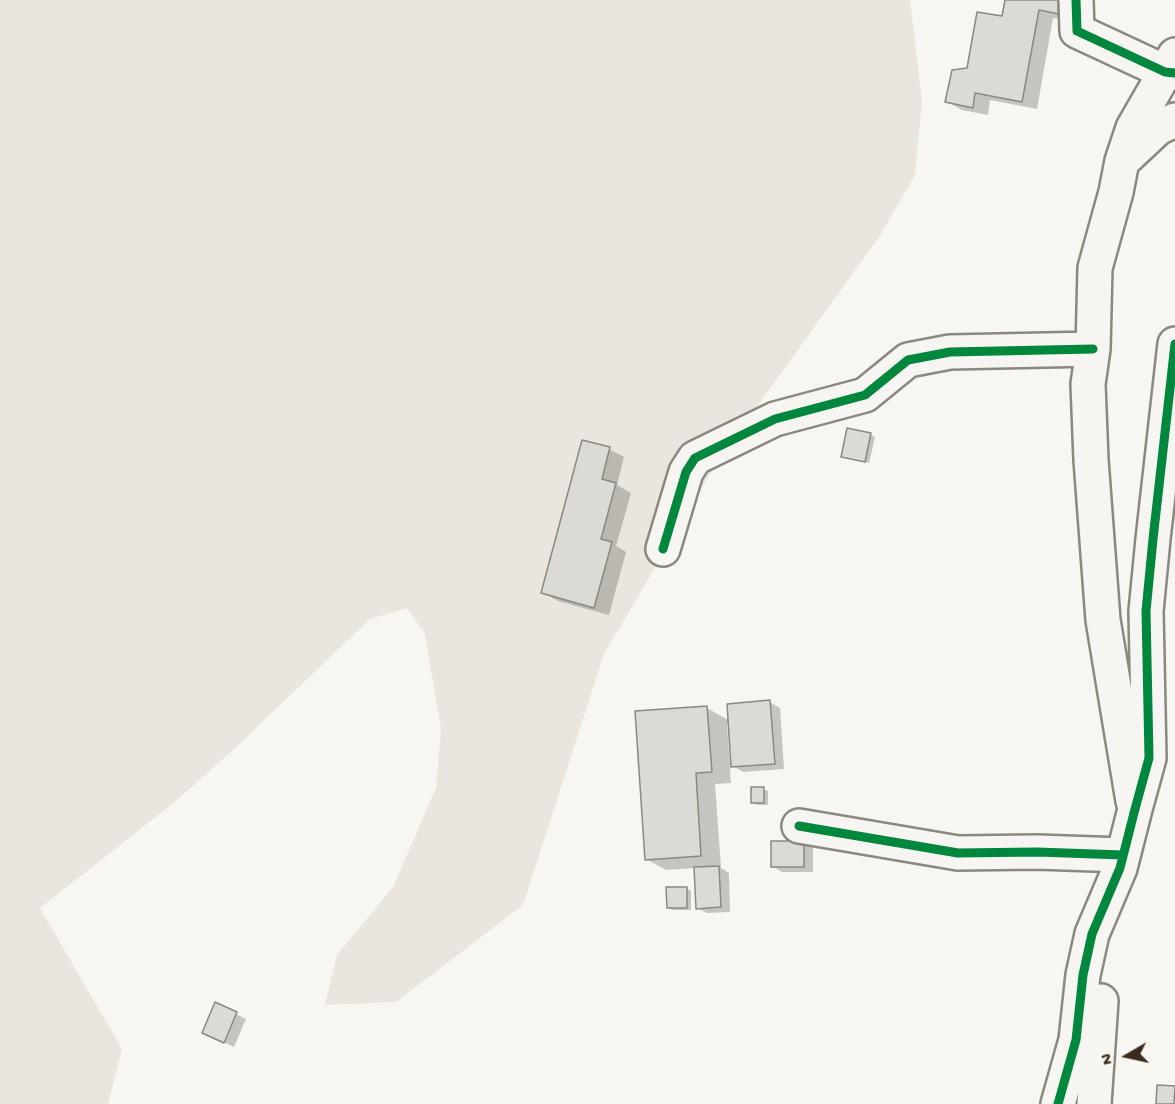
<!DOCTYPE html>
<style>
body{margin:0}
#map{position:relative;width:1175px;height:1104px;overflow:hidden;background:#f8f6f0;font-family:"Gochi Hand",sans-serif}
canvas{display:block}
.north{position:absolute;left:1097px;top:1026px;width:60px;height:60px;-webkit-text-stroke:4px #fbf7ec;paint-order:stroke;rotate:261deg;font-size:16px;font-weight:700;line-height:24px;text-align:center;color:#3b2a1e}
.north::after{content:'';display:block;margin:auto;width:21px;height:27px;background:#3b2a1e;clip-path:polygon(50% 0,100% 100%,50% 72%,0 100%)}
</style>
<div id="map">
<canvas width="1175" height="1104"></canvas>
<div class="north">N</div>
</div>
<script>
const ctx = document.querySelector('canvas').getContext('2d');
ctx.lineJoin = 'round';
function fill(path, color) { ctx.fillStyle = color; ctx.fill(path, 'evenodd'); }
const poly = rows => new Path2D(rows.map(r => 'M' + r).join(''));
function trace(path, color, width, dash) { ctx.strokeStyle = color; ctx.lineWidth = width; ctx.lineCap = dash ? 'butt' : 'round'; ctx.setLineDash(dash || []); ctx.stroke(path); }
fill(poly([
 [0,0,910,0,922,101,915,175,881,234,718,461,604,654,523,905,396,1002,325,1005,337,955,393,887,436,788,441,729,425,634,407,608,370,619,235,748,176,801,40,908,122,1049,108,1104,0,1104]
]), '#eae6dd');
fill(poly([
 [1006,0,1078,0,1074,21,1053,18,1037,109,990,100,988,115,962,110,947,102,1003,18],
 [871,435,875,437,869,463,847,458,843,456],
 [609,449,624,457,617,485,631,493,616,546,626,552,609,615,558,601,543,593],
 [770,702,780,708,784,769,743,772,733,766,730,724,727,724,731,783,715,784,721,868,729,873,730,912,707,913,697,908,695,868,666,870,646,859,707,708,730,721],
 [763,789,768,791,768,805,757,805,752,802],
 [803,842,813,848,813,872,782,872,772,866],
 [686,888,691,891,691,910,672,910,668,907],
 [216,1004,246,1019,234,1047,214,1038]
]), '#0003');
const building = poly([
 [1005,0,1062,0,1059,14,1039,10,1022,102,975,93,973,108,945,102,952,70,967,68,977,12,1002,16,1005,0],
 [847,428,871,433,865,462,841,457,847,428],
 [582,440,610,447,602,479,616,483,601,539,612,542,594,608,541,593,582,440],
 [770,700,775,764,731,767,727,704,770,700],
 [707,706,712,772,696,773,701,856,645,860,635,711,707,706],
 [751,787,764,787,764,803,751,803,751,787],
 [771,841,804,841,804,867,771,867,771,841],
 [719,866,721,907,696,909,694,867,719,866],
 [666,887,687,887,687,908,667,908,666,887],
 [215,1002,237,1012,224,1043,202,1033,215,1002],
 [1157,1085,1175,1086,1174,1104,1156,1104,1157,1085]
]);
fill(building, '#dcdad5');
trace(building, '#8b8781', 1.5);
const minor = poly([
 [1076,0,1077,31,1165,72,1175,73],
 [1127,157,1158,128,1175,120],
 [663,549,686,472,695,458,775,419,865,395,908,360,950,352,1093,349],
 [1133,801,1103,620,1091,460,1088,384,1093,349,1095,268,1116,192,1122,161,1133,128,1175,55],
 [799,826,958,853,1037,852,1123,855],
 [1058,1104,1076,1040,1083,975,1092,934,1120,868,1135,809,1149,758,1146,611,1153,539,1175,344],
 [1094,1104,1101,1001]
]);
trace(minor, '#8b8781', 38);
trace(minor, '#f6f5f1', 33);
trace(poly([
 [1076,0,1077,31,1165,72,1175,73],
 [663,549,686,472,695,458,775,419,865,395,908,360,950,352,1093,349],
 [799,826,958,853,1037,852,1123,855],
 [1058,1104,1076,1040,1083,975,1092,934,1120,868,1135,809,1149,758,1146,611,1153,539,1175,344]
]), '#00873e', 9);
</script>
